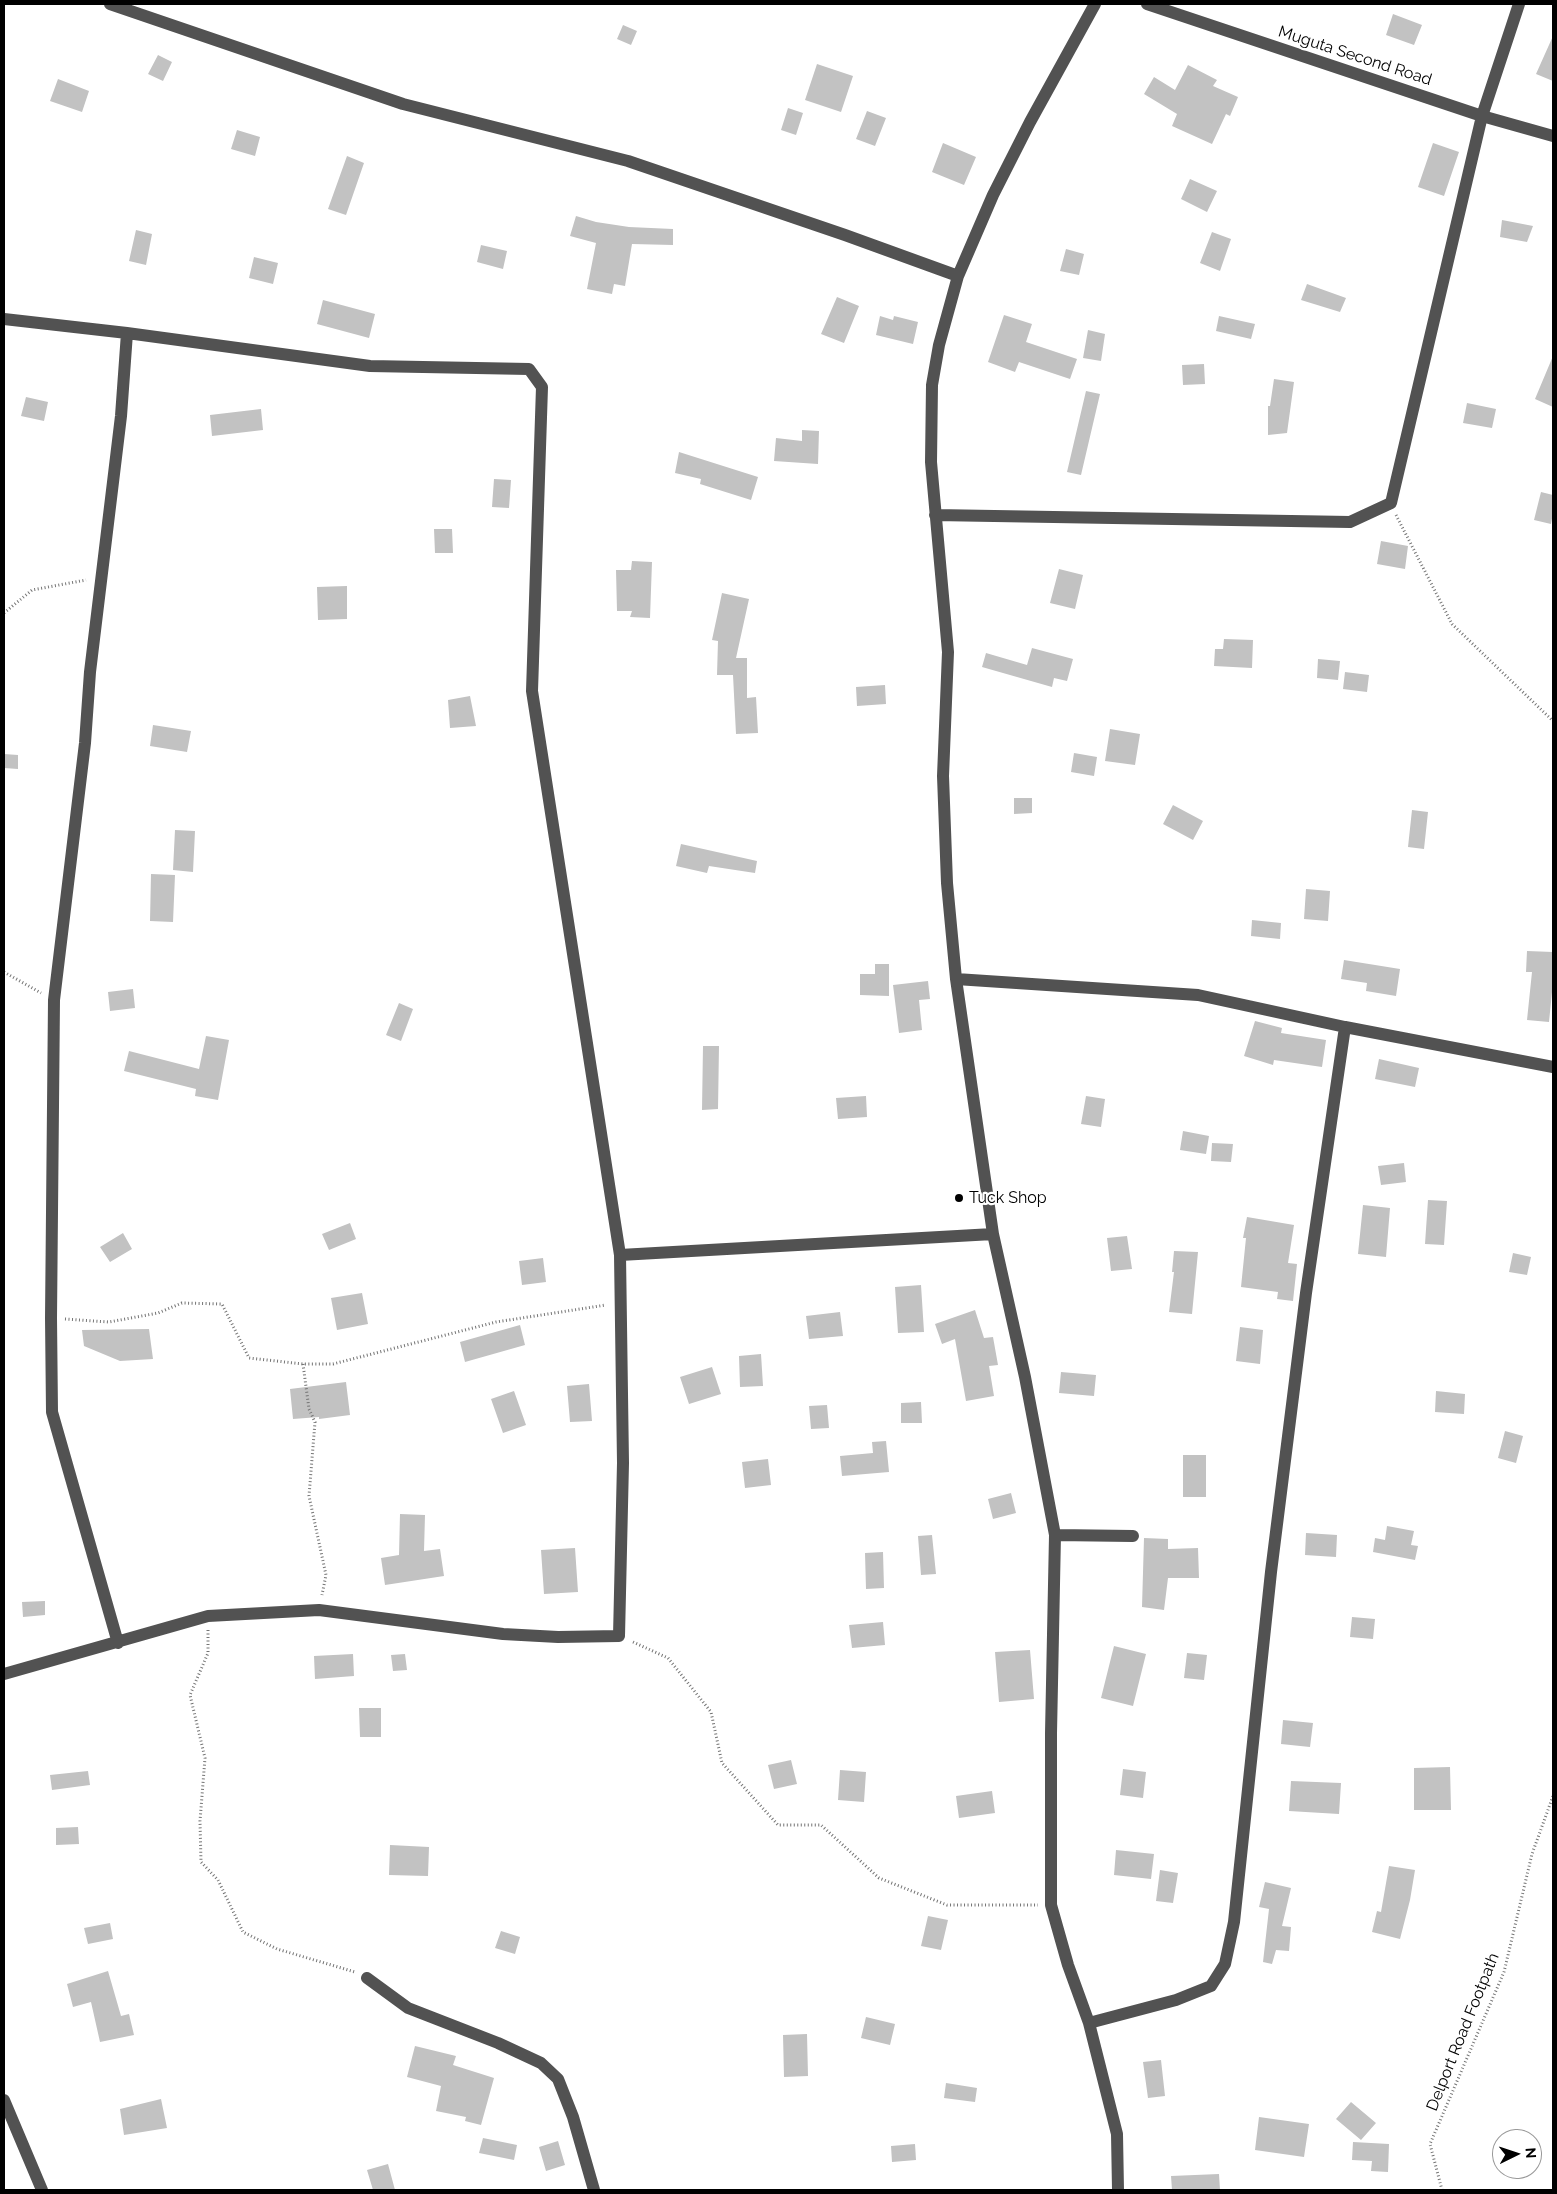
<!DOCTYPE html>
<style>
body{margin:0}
#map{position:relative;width:1557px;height:2194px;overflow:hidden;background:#fff;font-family:Raleway,sans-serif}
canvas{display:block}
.frame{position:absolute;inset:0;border:5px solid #000;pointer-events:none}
.north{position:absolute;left:1492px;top:2129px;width:50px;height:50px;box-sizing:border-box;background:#fff;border:1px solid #999;border-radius:50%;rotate:86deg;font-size:14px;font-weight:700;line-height:20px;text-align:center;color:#000}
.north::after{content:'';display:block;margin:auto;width:18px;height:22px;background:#000;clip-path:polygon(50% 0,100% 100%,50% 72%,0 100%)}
</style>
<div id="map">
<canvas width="1557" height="2194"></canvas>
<div class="frame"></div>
<div class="north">N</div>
</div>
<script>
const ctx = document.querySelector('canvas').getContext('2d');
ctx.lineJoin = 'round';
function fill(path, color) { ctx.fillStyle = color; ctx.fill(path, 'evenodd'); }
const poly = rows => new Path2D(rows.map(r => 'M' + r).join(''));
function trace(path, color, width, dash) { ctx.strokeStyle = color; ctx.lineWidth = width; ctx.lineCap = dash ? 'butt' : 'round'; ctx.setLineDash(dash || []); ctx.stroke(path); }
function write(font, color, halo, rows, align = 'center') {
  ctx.font = font + ' Raleway,sans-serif'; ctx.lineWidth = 4.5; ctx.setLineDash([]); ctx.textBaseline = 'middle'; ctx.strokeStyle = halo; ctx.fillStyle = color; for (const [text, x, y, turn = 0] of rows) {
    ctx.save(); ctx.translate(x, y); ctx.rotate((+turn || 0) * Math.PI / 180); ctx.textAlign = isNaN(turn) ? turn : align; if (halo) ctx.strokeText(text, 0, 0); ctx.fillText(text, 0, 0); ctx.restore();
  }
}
fill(poly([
 [1393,14,1422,25,1414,45,1386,35],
 [623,25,637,31,631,45,617,39],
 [1553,36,1553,81,1536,74],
 [158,55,172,62,163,81,148,74],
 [817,64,853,76,841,112,805,100],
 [1188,65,1217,80,1213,86,1238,97,1230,116,1226,114,1212,144,1172,126,1177,114,1144,94,1154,77,1175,90],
 [58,79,89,91,82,112,50,101],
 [788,108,803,113,796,135,781,130],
 [867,111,886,118,875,146,856,139],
 [237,130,260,137,255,156,231,149],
 [943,143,976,157,964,185,932,172],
 [1433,143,1459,152,1444,196,1418,187],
 [347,156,364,163,346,215,328,209],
 [1190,179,1217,191,1207,212,1181,199],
 [576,216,596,222,629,227,673,229,673,245,632,244,625,286,614,284,612,294,587,289,596,243,570,236],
 [1502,220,1533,226,1527,242,1500,237],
 [136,230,152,234,146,265,129,261],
 [1212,232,1231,239,1220,271,1200,263],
 [481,245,507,251,503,269,477,262],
 [1066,249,1084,254,1079,275,1060,271],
 [254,257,278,263,273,284,249,278],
 [1307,284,1346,298,1340,312,1301,300],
 [837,297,859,306,844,343,821,334],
 [323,300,375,314,369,338,317,324],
 [1004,315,1032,324,1026,342,1077,359,1070,379,1019,362,1015,372,988,362],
 [880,316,893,320,894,316,918,322,913,344,876,335],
 [1219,316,1255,324,1251,339,1216,331],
 [1088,330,1105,334,1101,361,1083,358],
 [1553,356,1553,407,1535,399],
 [1204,364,1205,384,1183,385,1182,365],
 [1274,379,1294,382,1287,433,1268,435,1268,406,1270,406],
 [1086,391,1100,394,1081,475,1067,472],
 [26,397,48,402,44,421,21,416],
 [1467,403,1496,409,1492,428,1463,423],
 [261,409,263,430,212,436,210,415],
 [802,430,819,431,818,464,774,461,776,438,802,441],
 [679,452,758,477,751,500,700,484,701,479,675,473],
 [494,479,511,480,509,508,492,507],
 [1541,492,1553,495,1553,513,1551,524,1534,520],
 [434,529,452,529,453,553,435,553],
 [1381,541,1408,546,1405,569,1377,564],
 [632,561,652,562,650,618,630,617,632,611,617,611,616,570,631,570],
 [1059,569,1083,575,1075,609,1050,603],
 [347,586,347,619,318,620,317,587],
 [722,593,749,599,736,658,747,658,747,698,756,697,758,733,736,734,733,675,717,675,718,641,712,640],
 [1224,639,1253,640,1252,668,1214,666,1215,649,1223,649],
 [1032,648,1073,659,1067,681,1054,678,1052,687,982,667,986,653,1027,665],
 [1318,659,1340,661,1338,680,1317,678],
 [1345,672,1369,675,1367,692,1343,689],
 [885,685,886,704,857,706,856,687],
 [470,696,476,726,450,728,448,700],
 [153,725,191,731,187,752,150,746],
 [1110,729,1140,734,1135,765,1105,761],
 [1074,753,1097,757,1094,776,1071,772],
 [4,754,18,755,18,769,4,768],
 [1014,798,1032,798,1032,813,1014,814],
 [1173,805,1203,821,1193,840,1163,824],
 [1412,810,1428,812,1424,849,1408,847],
 [175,830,195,831,193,872,173,870],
 [681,844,757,861,755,873,709,866,707,873,676,866],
 [151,874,175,875,173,922,150,921],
 [1306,889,1330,891,1328,921,1304,919],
 [1252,920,1281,923,1280,939,1251,936],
 [1527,951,1553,952,1553,982,1549,1022,1527,1020,1532,972,1526,972],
 [1344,960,1400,969,1396,996,1366,991,1367,983,1341,979],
 [875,964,889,964,889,996,860,995,860,974,875,974],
 [928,981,930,999,919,1000,922,1030,899,1033,893,985],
 [133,989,135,1008,110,1011,108,992],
 [399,1003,413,1009,401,1041,386,1035],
 [1255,1021,1282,1028,1281,1033,1326,1040,1322,1067,1274,1060,1273,1065,1244,1056],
 [206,1036,229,1040,218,1100,195,1096,196,1089,124,1071,129,1051,199,1069],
 [703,1046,719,1046,718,1109,702,1110],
 [1379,1059,1419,1068,1415,1087,1375,1079],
 [866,1096,867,1117,838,1119,836,1098],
 [1086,1096,1105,1099,1101,1127,1081,1124],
 [1183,1131,1209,1136,1206,1154,1180,1150],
 [1212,1143,1233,1144,1231,1162,1211,1161],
 [1404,1163,1406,1182,1381,1185,1378,1166],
 [1428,1200,1447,1201,1444,1245,1425,1244],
 [1363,1205,1390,1208,1386,1257,1358,1254],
 [1247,1217,1294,1225,1288,1263,1297,1264,1293,1301,1277,1299,1278,1292,1241,1287,1246,1238,1243,1238],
 [350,1223,356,1239,329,1250,322,1234],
 [123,1233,132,1249,110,1262,100,1247],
 [1127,1236,1132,1269,1111,1271,1107,1238],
 [1174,1251,1198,1252,1192,1314,1169,1312,1174,1272,1172,1272],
 [1513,1253,1531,1257,1527,1275,1509,1272],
 [543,1258,546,1282,522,1285,519,1261],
 [921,1285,924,1332,898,1333,895,1287],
 [362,1293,368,1324,337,1330,331,1298],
 [975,1310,984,1338,993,1337,998,1365,989,1366,994,1396,966,1401,955,1339,942,1344,935,1324],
 [840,1312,843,1336,809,1339,806,1316],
 [520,1325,525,1345,465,1362,460,1342],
 [1240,1327,1263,1330,1260,1364,1236,1361],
 [149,1329,153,1359,120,1361,84,1346,82,1330],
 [761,1354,763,1386,740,1387,739,1356],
 [712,1367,721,1394,689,1404,680,1377],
 [1061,1372,1096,1375,1094,1396,1059,1393],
 [346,1382,350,1415,319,1419,319,1417,293,1419,290,1389],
 [589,1384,592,1421,570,1422,567,1386],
 [514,1391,526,1425,503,1433,491,1399],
 [1436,1391,1465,1394,1464,1414,1435,1412],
 [921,1402,922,1423,901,1423,901,1403],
 [827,1405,829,1428,811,1429,809,1406],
 [1505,1431,1523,1436,1516,1463,1498,1458],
 [886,1441,889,1472,842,1476,840,1456,873,1453,872,1442],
 [1183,1455,1206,1455,1206,1497,1183,1497],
 [768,1459,771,1485,745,1488,742,1462],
 [1011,1493,1016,1513,993,1519,988,1499],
 [400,1514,425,1515,424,1551,440,1549,444,1576,385,1585,381,1558,399,1555],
 [1387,1526,1414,1531,1411,1545,1418,1546,1415,1560,1373,1552,1375,1538,1385,1540],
 [1306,1533,1337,1535,1336,1557,1305,1555],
 [932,1535,936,1574,921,1575,918,1536],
 [1144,1538,1168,1539,1168,1549,1198,1548,1199,1578,1168,1578,1164,1610,1142,1607],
 [575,1548,578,1592,544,1594,541,1550],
 [883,1552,884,1588,866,1589,865,1553],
 [45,1601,45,1615,23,1617,22,1602],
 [1352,1617,1375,1619,1373,1639,1350,1637],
 [883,1622,885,1645,852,1648,849,1625],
 [1114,1646,1146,1654,1133,1706,1101,1698],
 [1030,1650,1034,1699,999,1702,995,1652],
 [1187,1653,1207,1655,1204,1680,1184,1678],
 [353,1654,354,1676,315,1679,314,1656],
 [405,1654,407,1670,393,1671,391,1655],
 [359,1708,381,1708,381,1737,360,1737],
 [1283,1720,1313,1723,1310,1747,1281,1744],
 [791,1760,797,1784,774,1789,768,1765],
 [1450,1767,1451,1810,1414,1810,1414,1768],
 [1123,1769,1146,1772,1143,1798,1120,1795],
 [840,1770,866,1772,864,1802,838,1800],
 [88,1771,90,1785,52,1790,50,1775],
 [1291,1781,1341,1783,1339,1814,1289,1811],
 [992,1791,995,1813,959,1818,956,1796],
 [78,1827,79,1844,56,1845,56,1828],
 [390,1845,429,1847,428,1876,389,1875],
 [1116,1850,1154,1854,1151,1879,1114,1875],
 [1389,1866,1415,1870,1410,1900,1400,1939,1372,1932,1377,1911,1381,1912],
 [1160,1870,1178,1873,1173,1903,1156,1901],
 [1265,1882,1291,1888,1282,1926,1291,1927,1289,1951,1276,1950,1272,1964,1263,1962,1269,1909,1259,1907],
 [928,1916,948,1920,941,1950,921,1946],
 [110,1923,113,1939,88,1944,84,1928],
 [501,1931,520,1937,515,1954,495,1948],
 [108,1971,121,2016,129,2014,134,2035,100,2042,91,2002,73,2007,67,1984],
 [866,2017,895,2024,890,2045,861,2038],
 [807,2034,808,2076,784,2077,783,2035],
 [415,2046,456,2056,453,2065,494,2078,481,2125,465,2121,466,2117,436,2111,441,2086,407,2077],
 [1161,2060,1165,2096,1148,2098,1143,2062],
 [946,2083,977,2088,975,2102,944,2098],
 [161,2099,167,2128,124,2135,120,2109],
 [1351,2102,1376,2123,1361,2140,1336,2119],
 [1259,2117,1309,2124,1304,2157,1255,2150],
 [483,2138,517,2145,514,2160,479,2153],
 [558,2141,565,2165,546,2171,539,2147],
 [1353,2142,1389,2144,1388,2172,1371,2171,1372,2161,1352,2160],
 [915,2144,916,2160,892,2162,891,2146],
 [388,2164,395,2190,373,2190,367,2170],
 [1219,2174,1220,2190,1172,2190,1171,2176]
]), '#c2c2c2');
trace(poly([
 [1396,515,1452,624,1553,721],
 [4,613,32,590,86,580],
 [4,972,41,993],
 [65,1319,109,1322,158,1313,182,1303,222,1304,249,1358,303,1364,333,1364,496,1322,606,1305],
 [303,1364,309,1409,315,1422,309,1496,326,1575,322,1595],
 [208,1630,208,1653,190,1695,205,1758,200,1821,201,1862,218,1880,243,1932,277,1949,355,1972],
 [633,1642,668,1658,711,1712,722,1763,778,1825,821,1825,879,1878,947,1905,1038,1905],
 [1442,2190,1430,2144,1504,1972,1532,1854,1553,1796]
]), '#747474', 3, [1, 2.5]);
trace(poly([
 [110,4,403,104,628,161,845,235,958,276],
 [1095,4,1030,122,993,195,958,276,939,345,932,385,931,462,948,652,943,776,947,883,956,979,993,1234,1025,1377,1055,1535,1051,1733,1051,1905,1068,1965,1089,2023,1117,2134,1118,2190],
 [1147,4,1482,116,1553,136],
 [4,319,127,333,370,366,529,369,542,387,532,691,620,1255,623,1463,619,1636,558,1637,503,1634,319,1610,208,1616,4,1674],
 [935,515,1350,522,1391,503,1482,116,1519,4],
 [956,979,1198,995,1345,1027,1553,1067],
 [620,1255,993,1234],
 [1055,1535,1133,1536],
 [118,1643,52,1412,51,1318,54,1000,85,743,90,672,121,416,127,333],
 [367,1978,408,2008,498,2043,541,2063,558,2079,573,2117,594,2190],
 [1089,2023,1176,2000,1211,1986,1225,1964,1234,1922,1271,1572,1306,1293,1345,1027],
 [4,2100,42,2190]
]), '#525252', 12);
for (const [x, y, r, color] of [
 [959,1198,5,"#000"]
]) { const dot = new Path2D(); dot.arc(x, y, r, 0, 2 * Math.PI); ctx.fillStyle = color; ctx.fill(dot); trace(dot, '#fff', 2); }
write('16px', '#000', '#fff', [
 ["Muguta Second Road",1355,56,18],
 ["Delport Road Footpath",1463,2032,-68]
]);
write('16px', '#000', '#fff', [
 ["Tuck Shop",969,1198]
], 'left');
</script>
